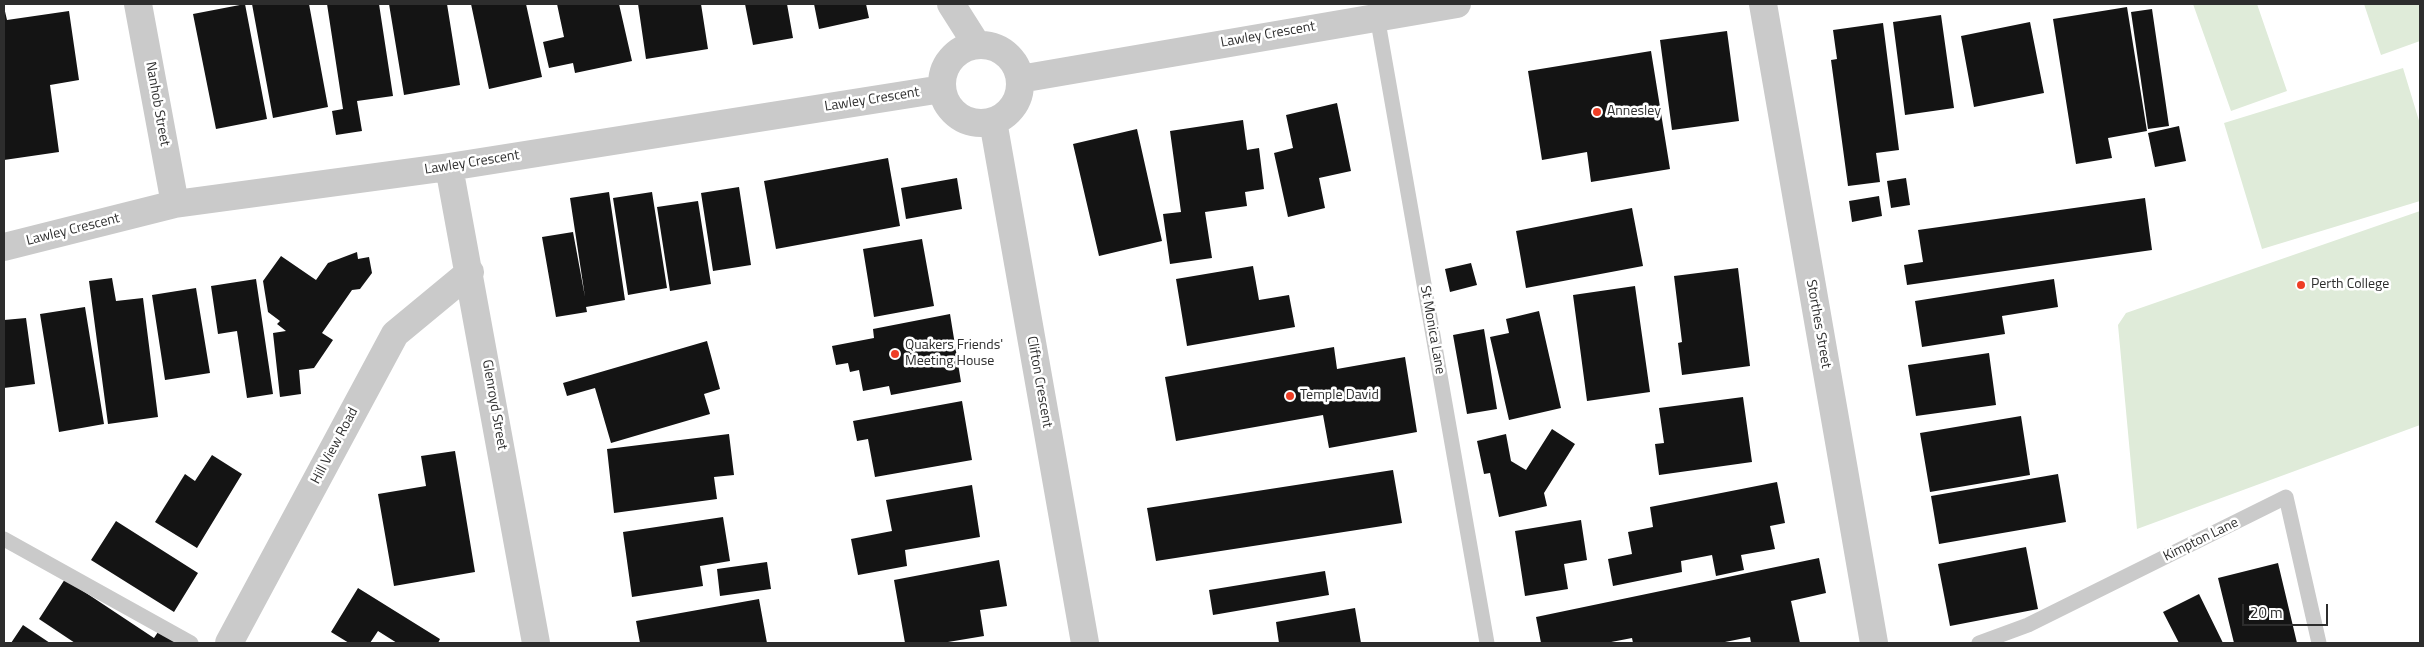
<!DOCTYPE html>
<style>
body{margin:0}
#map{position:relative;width:2424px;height:647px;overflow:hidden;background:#fff;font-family:"Titillium Web",sans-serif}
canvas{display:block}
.frame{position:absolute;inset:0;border:5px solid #2d2d2d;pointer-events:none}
.scale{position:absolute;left:2242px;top:604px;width:86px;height:22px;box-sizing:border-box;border:2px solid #2d2d2d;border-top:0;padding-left:6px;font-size:15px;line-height:18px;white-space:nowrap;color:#2d2d2d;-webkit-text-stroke:4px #fff;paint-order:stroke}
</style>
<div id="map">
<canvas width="2424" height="647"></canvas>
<div class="frame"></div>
<div class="scale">20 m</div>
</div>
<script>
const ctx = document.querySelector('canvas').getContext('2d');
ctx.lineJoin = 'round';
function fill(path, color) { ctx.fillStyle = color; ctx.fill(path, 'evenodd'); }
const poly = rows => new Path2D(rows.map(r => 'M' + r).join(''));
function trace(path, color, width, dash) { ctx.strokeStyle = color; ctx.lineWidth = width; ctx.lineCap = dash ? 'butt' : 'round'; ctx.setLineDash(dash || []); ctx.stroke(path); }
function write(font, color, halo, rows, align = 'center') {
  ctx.font = font + ' "Titillium Web",sans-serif'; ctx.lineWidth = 5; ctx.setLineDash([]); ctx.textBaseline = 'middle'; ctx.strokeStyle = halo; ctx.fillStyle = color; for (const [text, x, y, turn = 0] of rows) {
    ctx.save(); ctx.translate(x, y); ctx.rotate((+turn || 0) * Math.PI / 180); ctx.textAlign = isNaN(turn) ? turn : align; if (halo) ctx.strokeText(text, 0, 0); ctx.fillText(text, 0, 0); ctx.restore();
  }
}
fill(poly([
 [2193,4,2257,4,2287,91,2231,111],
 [2364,4,2420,4,2420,41,2381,55],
 [2403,68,2420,124,2420,201,2262,249,2224,123],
 [2420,211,2420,425,2137,529,2118,325,2126,313]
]), '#dfebd9');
fill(poly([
 [245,4,267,119,216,129,193,14],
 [252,4,309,4,328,107,273,118],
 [327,4,379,4,393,96,357,101,362,131,336,135,332,111,343,109],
 [389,4,447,4,460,85,404,95],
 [471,4,526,4,542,77,489,89],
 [557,4,619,4,632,61,575,73,573,63,549,68,543,42,564,37],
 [638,4,701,4,708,49,646,59],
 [745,4,787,4,793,38,753,45],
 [814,4,866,4,869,18,819,29],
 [4,7,7,20,69,11,79,80,50,85,59,152,4,160],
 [2127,7,2147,131,2108,138,2112,158,2076,164,2053,19],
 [2152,9,2169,126,2148,129,2131,12],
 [1941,15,1954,108,1905,115,1893,22],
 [2030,22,2044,93,1974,107,1961,36],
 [1883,23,1899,150,1876,153,1880,182,1848,186,1831,60,1837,59,1833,30],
 [1727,31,1739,121,1672,130,1660,40],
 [1651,51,1670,169,1591,182,1587,152,1542,160,1528,71],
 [1337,103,1351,171,1319,178,1325,208,1288,217,1274,153,1293,148,1286,115],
 [1243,120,1247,150,1259,148,1264,189,1245,192,1247,206,1205,212,1212,258,1170,264,1163,214,1181,212,1170,131],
 [2179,126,2186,161,2155,167,2148,133],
 [1137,129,1162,241,1099,256,1073,144],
 [888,158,900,226,776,249,764,181],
 [957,178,962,209,906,219,901,188],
 [1906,178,1910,205,1891,208,1887,181],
 [739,187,751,265,713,271,701,193],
 [609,192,625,300,586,307,587,312,556,317,542,237,573,232,585,297,570,198],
 [652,192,667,288,628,295,613,198],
 [1879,196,1882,216,1852,222,1849,201],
 [2145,198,2152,250,1907,285,1904,265,1923,262,1918,230],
 [698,201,711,284,670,291,657,207],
 [1632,208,1643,266,1526,288,1516,231],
 [922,239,934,306,874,317,863,249],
 [357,252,358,259,369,257,372,273,360,289,352,290,322,333,333,340,314,368,299,370,301,394,280,397,273,333,286,331,277,324,280,321,268,312,263,281,281,256,316,280,328,263],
 [1471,263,1477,285,1450,292,1445,269],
 [1253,266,1259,300,1289,295,1295,327,1187,346,1176,279],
 [1738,268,1750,366,1682,375,1678,343,1682,342,1674,276],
 [112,278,116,301,143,298,158,417,108,424,89,281],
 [256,279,273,394,247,398,237,331,218,334,211,286],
 [2054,279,2058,307,2002,316,2005,334,1922,347,1915,301],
 [1635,286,1650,392,1587,401,1573,295],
 [196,288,210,373,165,380,152,295],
 [85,307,104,424,59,432,40,314],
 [1539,311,1561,408,1509,420,1490,337,1509,333,1506,319],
 [950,314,961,382,891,395,889,386,863,391,859,370,850,372,848,363,836,365,832,346,874,338,873,329],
 [26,318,35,384,4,388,4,320],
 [1484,329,1497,409,1467,414,1453,335],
 [707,341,720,389,704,394,710,414,611,443,595,388,567,396,563,383],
 [1334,347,1337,369,1405,357,1417,432,1329,448,1323,415,1176,441,1165,377],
 [1989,353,1996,405,1916,416,1908,365],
 [1743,397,1752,462,1659,475,1655,444,1664,443,1659,408],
 [962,401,972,460,875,477,868,439,857,441,853,421],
 [2021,416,2030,475,1930,492,1920,433],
 [1552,429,1575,444,1544,493,1547,506,1499,517,1490,473,1484,474,1477,441,1506,434,1511,461,1526,470],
 [729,434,734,475,714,477,717,499,614,513,607,449],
 [455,451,475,572,394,586,378,494,426,486,421,456],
 [212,455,242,474,197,548,155,522,185,474,195,481],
 [1393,470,1402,523,1156,561,1147,508],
 [2058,474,2066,522,1939,544,1931,496],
 [1777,482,1785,523,1770,526,1775,549,1741,555,1744,570,1716,576,1712,555,1681,561,1682,572,1613,586,1608,559,1632,554,1628,532,1653,527,1650,507],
 [972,485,980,537,905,550,907,566,858,575,851,539,892,531,886,500],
 [723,517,730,561,700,566,703,586,632,597,623,532],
 [1581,520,1587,560,1564,564,1568,589,1525,596,1515,531],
 [116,521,198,573,174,612,91,560],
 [2026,547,2038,609,1950,626,1938,564],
 [1819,558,1826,593,1791,601,1800,643,1751,643,1750,637,1720,643,1633,643,1632,638,1606,643,1541,643,1536,617],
 [999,560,1007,606,980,610,984,636,942,643,905,643,894,580],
 [767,562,771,589,720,596,717,569],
 [2278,563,2297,643,2234,643,2218,578],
 [1325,571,1329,595,1213,615,1209,590],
 [65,579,154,638,160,629,182,643,75,643,39,619],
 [358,588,440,639,438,643,397,643,378,631,370,643,349,643,331,632],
 [2199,594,2223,643,2179,643,2163,612],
 [759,599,767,643,640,643,636,621],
 [1355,608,1361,643,1279,643,1276,622],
 [23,625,50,643,11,643]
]), '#141414');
trace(poly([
 [1377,16,1487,643],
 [4,539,191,643],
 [1979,643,2028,625,2286,497,2319,643]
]), '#cacaca', 15);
trace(poly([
 [138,4,175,204],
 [951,4,977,45],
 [1763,4,1874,643],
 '942 84a39 39 0 1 1 78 0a39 39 0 1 1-78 0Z',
 [1020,79,1457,4],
 [993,121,1085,643],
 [449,167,536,643],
 [4,247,175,204,449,167,942,89],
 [229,643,395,334,470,272]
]), '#cacaca', 28);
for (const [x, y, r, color] of [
 [1597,112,5,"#ee3e25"],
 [2301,285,5,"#ee3e25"],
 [895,354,5,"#ee3e25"],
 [1290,396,5,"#ee3e25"]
]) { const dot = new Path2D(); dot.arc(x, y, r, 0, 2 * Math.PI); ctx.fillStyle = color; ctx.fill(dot); trace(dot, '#fff', 2); }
write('14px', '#2d2d2d', '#fff', [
 ["Lawley Crescent",1268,35,-10],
 ["Lawley Crescent",872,100,-9],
 ["Nanhob Street",157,104,80],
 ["Lawley Crescent",472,163,-9],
 ["Lawley Crescent",73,230,-14],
 ["Storthes Street",1818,324,80],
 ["St Monica Lane",1432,330,80],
 ["Clifton Crescent",1039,382,80],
 ["Glenroyd Street",494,405,80],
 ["Hill View Road",335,446,-62],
 ["Kimpton Lane",2201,540,-26]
]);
write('14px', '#2d2d2d', '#fff', [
 ["Annesley",1607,112],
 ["Perth College",2311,285],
 ["Quakers Friends'",905,346],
 ["Meeting House",905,362],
 ["Temple David",1300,396]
], 'left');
</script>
